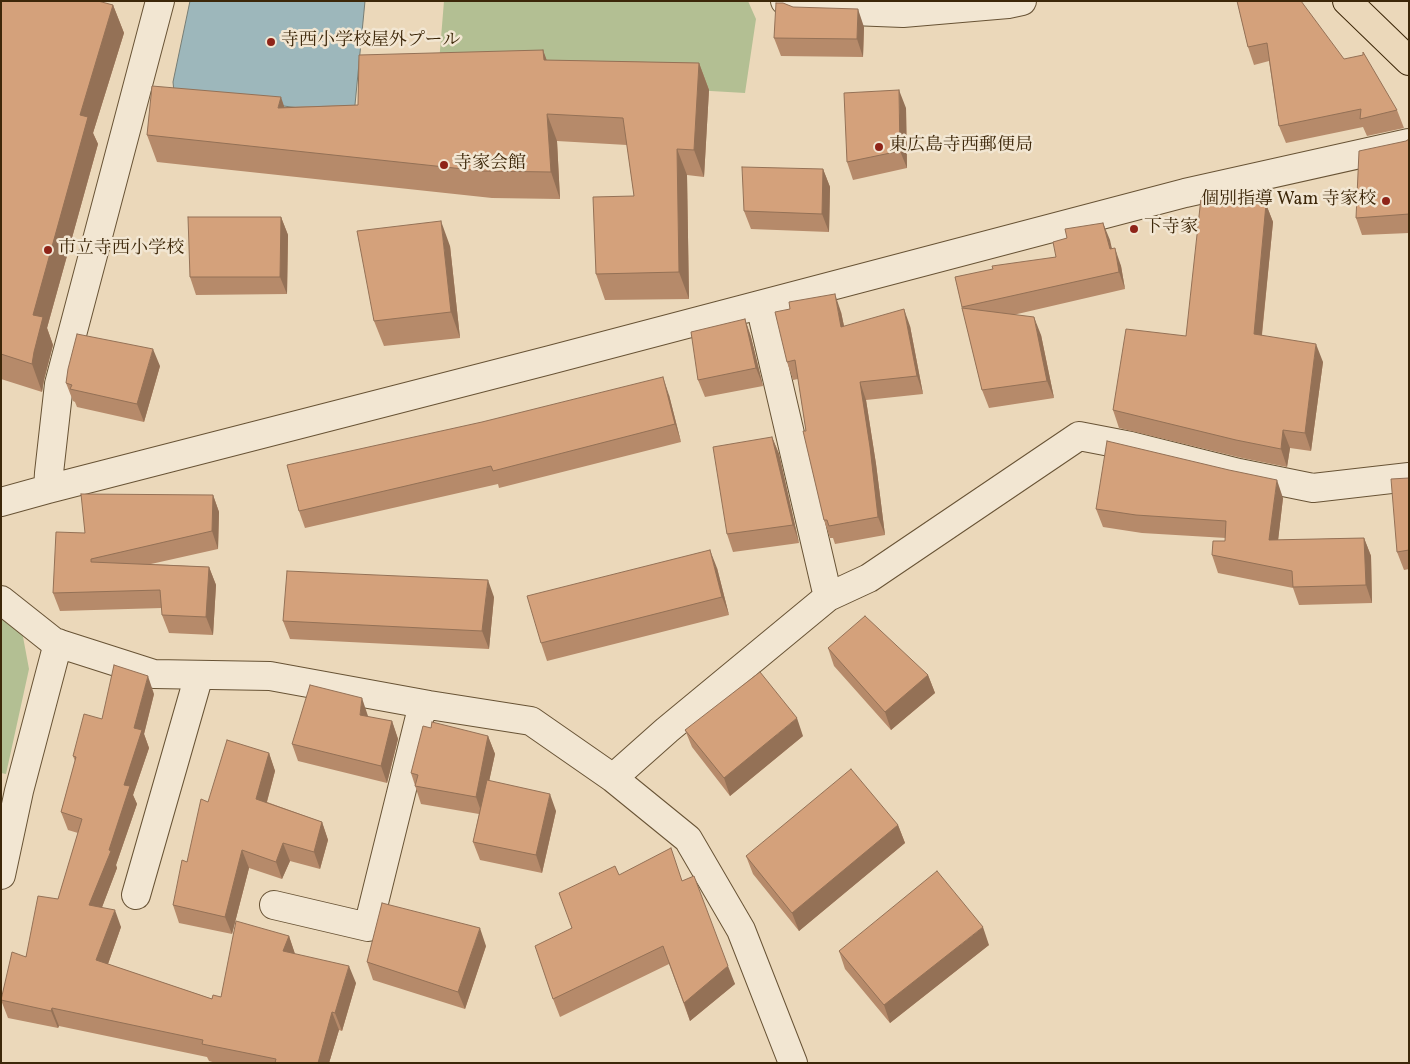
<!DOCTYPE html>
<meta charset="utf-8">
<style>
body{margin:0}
#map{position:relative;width:1410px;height:1064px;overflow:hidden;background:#ebd8ba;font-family:Vollkorn,serif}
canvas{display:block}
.frame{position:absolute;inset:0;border:2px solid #3d2709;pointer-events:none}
</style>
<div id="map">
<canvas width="1410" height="1064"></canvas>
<div class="frame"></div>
</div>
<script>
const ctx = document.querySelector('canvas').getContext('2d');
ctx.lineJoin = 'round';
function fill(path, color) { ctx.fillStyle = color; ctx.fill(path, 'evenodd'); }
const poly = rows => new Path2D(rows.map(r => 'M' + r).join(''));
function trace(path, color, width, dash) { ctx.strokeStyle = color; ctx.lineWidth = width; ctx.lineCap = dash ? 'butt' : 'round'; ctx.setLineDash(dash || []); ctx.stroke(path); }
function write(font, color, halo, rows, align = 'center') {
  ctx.font = font + ' Vollkorn,"Noto Serif JP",serif'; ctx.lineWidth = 5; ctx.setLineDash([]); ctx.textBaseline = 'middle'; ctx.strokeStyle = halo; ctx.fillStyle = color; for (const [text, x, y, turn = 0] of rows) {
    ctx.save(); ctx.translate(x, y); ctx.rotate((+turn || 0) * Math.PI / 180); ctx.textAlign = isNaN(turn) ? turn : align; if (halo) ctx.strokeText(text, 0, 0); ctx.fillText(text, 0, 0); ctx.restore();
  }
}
fill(poly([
 [444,1,748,1,756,19,745,93,438,75],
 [1,613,21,626,29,669,6,774,1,773]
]), '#b3bf93');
const water = poly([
 [190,1,365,1,354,115,174,92,173,82,190,1]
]);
fill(water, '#9db7bb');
trace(water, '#777d74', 1);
const street = poly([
 [785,1,800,9,903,13,1008,4,1022,1],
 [760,305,828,597],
 [48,489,49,473,59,384,160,1],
 [1,502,48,489,550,360,1185,193,1409,143],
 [1,600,54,642,154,674,270,676,429,705,531,721,613,778,688,839,741,930,793,1063],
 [613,778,667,730,828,597,869,578,1079,436,1131,446,1239,473,1313,488,1409,477],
 [1,875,19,791,58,643],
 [136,895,199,675],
 [274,905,368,927,423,704]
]);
const highway = poly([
 [1347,1,1409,61]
]);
trace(street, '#685335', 30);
trace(highway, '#3d2709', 30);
trace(street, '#f2e6d2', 28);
trace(highway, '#ebd8ba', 28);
fill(poly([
 [1,1,113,5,124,33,93,133,98,144,47,328,53,345,44,380,42,392,1,379],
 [1237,1,1344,59,1397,110,1404,128,1367,136,1363,127,1286,143,1279,126,1269,61,1254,65,1248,47],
 [793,7,864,27,863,57,781,56,774,38],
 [543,50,546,60,699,63,709,90,704,177,687,175,689,299,605,300,596,274,634,196,627,145,557,141,560,199,492,198,157,162,147,135,284,107,358,105],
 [906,108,907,168,853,180,847,162],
 [1409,139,1409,233,1362,235,1356,218,1406,141],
 [823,169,830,187,829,232,751,229,744,211],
 [1266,204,1273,222,1262,335,1323,362,1311,451,1290,448,1287,467,1242,458,1119,428,1113,410,1186,336],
 [281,217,288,235,287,294,196,295,190,277],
 [1103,223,1112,249,1121,266,1125,289,1013,315,1041,335,1054,398,989,408,982,390,955,277,1056,257,1067,238],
 [450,246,460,338,384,346,374,321],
 [841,312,844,326,910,326,923,394,866,400,876,464,885,535,835,544,833,538,830,538,824,520,806,431,798,379,793,380,787,362],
 [745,319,751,337,763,386,705,397,698,380],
 [160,366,144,422,77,407,75,402,73,401,66,383],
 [669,395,681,442,499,488,498,484,305,528,299,511],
 [772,437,779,454,799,543,733,552,727,534],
 [1409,478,1409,569,1404,570,1397,552],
 [213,495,219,512,218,549,151,564,209,567,216,585,213,635,169,633,162,615,162,608,60,611,53,593,85,533],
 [1283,498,1278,540,1364,538,1371,556,1372,603,1299,605,1293,588,1218,573,1212,555,1225,541,1226,538,1142,533,1103,527,1096,509],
 [717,568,729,615,547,661,541,643],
 [494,597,489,649,290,639,283,621],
 [828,648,928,675,935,693,891,730,834,666],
 [154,694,144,734,149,748,133,795,137,804,116,865,117,868,102,907,121,927,108,964,212,999,221,997,289,936,295,954,356,983,342,1031,339,1030,329,1063,216,1063,209,1061,207,1057,59,1026,58,1028,8,1018,1,1000,58,899,78,833,68,830,61,812,75,761,73,756,102,719],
 [368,716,368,717,392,721,398,739,387,783,298,761,292,744],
 [685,730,803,736,730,796,692,747],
 [488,736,495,754,489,781,556,811,542,873,480,860,473,842,479,814,421,804,411,773],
 [269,753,275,771,267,802,322,822,328,840,320,869,290,861,282,879,249,868,232,934,179,923,173,905,208,802],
 [898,825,905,843,799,931,753,874,746,856],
 [619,875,682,881,735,984,690,1021,669,964,560,1017,553,999,571,928],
 [989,945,890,1023,845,969,839,951],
 [486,946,465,1009,373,980,367,962]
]), '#b68a6a');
fill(poly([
 [113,5,124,33,93,133,98,144,47,328,53,345,44,380,42,392,32,364,33,315,80,115],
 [858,9,864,27,863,57,857,39],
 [543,50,553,77,544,60],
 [699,63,709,90,704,177,694,150],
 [899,90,906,108,907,168,900,151],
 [281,97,290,124,278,108],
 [547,114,557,141,560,199,551,172],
 [677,149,687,175,689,299,679,272],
 [823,169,830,187,829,232,822,214],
 [1266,204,1273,222,1260,352,1254,334],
 [281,217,288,235,287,294,280,277],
 [441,221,450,246,460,338,451,312],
 [1103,223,1110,240,1116,267,1110,249],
 [1115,248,1121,266,1125,289,1119,272],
 [835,294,841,312,848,345,841,327],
 [904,309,910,326,923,394,917,376],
 [1034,317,1041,335,1054,398,1047,381],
 [745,319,751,337,763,386,756,368],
 [1316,344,1323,362,1311,451,1305,433],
 [153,349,160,366,144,422,137,404],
 [663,377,669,395,681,442,675,424],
 [860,382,866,400,876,464,885,535,878,517],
 [1283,430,1290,448,1287,467,1281,449],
 [772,437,779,454,799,543,793,525],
 [1277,480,1283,498,1276,558,1269,540],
 [213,495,219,512,218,549,212,531],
 [1364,538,1371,556,1372,603,1366,585],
 [710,550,717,568,729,615,722,597],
 [209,567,216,585,213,635,206,617],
 [488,580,494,597,489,649,482,631],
 [928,675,935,693,891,730,885,712],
 [148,676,154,694,144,734,149,748,133,795,137,804,116,865,117,868,96,923,89,905,109,850,134,728],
 [362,698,368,716,366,733,360,715],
 [797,718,803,736,730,796,724,778],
 [392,721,398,739,387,783,381,766],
 [488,736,495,754,482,814,476,797],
 [269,753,275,771,263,816,256,799],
 [550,794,556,811,542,873,536,855],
 [322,822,328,840,320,869,314,852],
 [898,825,905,843,799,931,792,913],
 [283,843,290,861,282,879,276,862],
 [242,850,249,868,232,934,225,917],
 [115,910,121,927,103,978,96,960],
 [983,927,989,945,890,1023,884,1005],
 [480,928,486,946,465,1009,458,992],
 [289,936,295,954,283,951],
 [349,966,356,983,342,1031,335,1013],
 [728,966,735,984,690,1021,684,1003],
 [52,1008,59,1026,58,1028,51,1011],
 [332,1012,339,1030,329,1063,318,1063]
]), '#947156');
const building = poly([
 [1,1,98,1,113,5,80,115,88,117,33,315,43,317,34,352,32,364,1,354,1,1],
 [1237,1,1301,1,1344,59,1363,55,1363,52,1397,110,1360,119,1361,109,1279,126,1267,43,1248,47,1237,1],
 [776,3,783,3,793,7,858,9,857,39,774,38,776,3],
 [543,50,544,60,699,63,694,150,677,149,679,272,596,274,593,197,634,196,623,118,547,114,551,172,482,171,147,135,152,86,281,97,278,108,358,105,359,55,543,50],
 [899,90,900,151,847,162,844,93,899,90],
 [1409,139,1409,214,1356,218,1359,151,1406,141,1409,139],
 [742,167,823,169,822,214,744,211,742,167],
 [1201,198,1266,204,1254,334,1316,344,1305,433,1283,430,1281,449,1236,440,1113,410,1126,329,1186,336,1201,198],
 [188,217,281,217,280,277,190,277,188,217],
 [441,221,451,312,374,321,357,231,441,221],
 [1103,223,1110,249,1115,248,1119,272,962,307,955,277,993,269,992,266,1056,257,1053,242,1067,238,1065,229,1103,223],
 [835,294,841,327,904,309,917,376,860,382,870,447,878,517,829,526,827,520,824,520,803,431,806,431,795,360,787,362,775,312,790,309,789,302,835,294],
 [962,308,1034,317,1047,381,982,390,962,308],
 [745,319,756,368,698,380,691,332,745,319],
 [77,334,153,349,137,404,70,389,72,385,66,383,68,369,77,334],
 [663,377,675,424,493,471,491,466,299,511,287,465,482,422,663,377],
 [772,437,793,525,727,534,713,447,772,437],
 [1107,441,1229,470,1277,480,1269,540,1364,538,1366,585,1293,587,1292,571,1212,555,1213,541,1225,541,1226,521,1136,515,1096,509,1107,441],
 [1409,478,1409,550,1397,552,1391,479,1409,478],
 [81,494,213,495,212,531,91,559,91,562,209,567,206,617,162,615,160,590,53,593,56,532,85,533,81,494],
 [710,550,722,597,541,643,527,596,710,550],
 [287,571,488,580,482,631,283,621,287,571],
 [865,616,928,675,885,712,828,648,865,616],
 [114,665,148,676,134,728,142,730,124,785,130,786,109,850,111,851,89,905,115,910,96,960,212,999,213,995,221,997,236,921,289,936,283,951,349,966,335,1013,332,1012,318,1063,275,1063,276,1059,202,1044,203,1040,52,1008,51,1011,1,1000,12,952,26,957,38,896,58,899,82,819,61,812,76,757,73,756,84,714,102,719,114,665],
 [760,672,797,718,724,778,685,730,760,672],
 [310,685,362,698,360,715,392,721,381,766,292,744,310,685],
 [432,722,488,736,476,797,415,786,418,775,411,773,423,726,431,728,432,722],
 [227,740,269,753,256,799,322,822,314,852,283,843,276,862,242,850,225,917,173,905,182,860,187,862,201,799,208,802,227,740],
 [851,769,898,825,792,913,746,856,851,769],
 [487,780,550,794,536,855,473,842,487,780],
 [671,848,682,881,694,876,728,966,684,1003,663,946,553,999,535,946,572,928,559,893,615,866,619,875,671,848],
 [937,871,983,927,884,1005,839,951,937,871],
 [382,903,480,928,458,992,367,962,382,903]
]);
fill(building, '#d4a17b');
trace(building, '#947156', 1);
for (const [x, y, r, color] of [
 [271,42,5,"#8f2418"],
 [879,147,5,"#8f2418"],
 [444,165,5,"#8f2418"],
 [1386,201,5,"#8f2418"],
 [1134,229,5,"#8f2418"],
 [48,250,5,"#8f2418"]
]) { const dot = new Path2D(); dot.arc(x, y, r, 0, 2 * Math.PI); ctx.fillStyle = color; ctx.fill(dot); trace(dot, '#f2e6d2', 2); }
write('18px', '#3d2709', '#f2e6d2', [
 ["寺西小学校屋外プール",281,42],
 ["東広島寺西郵便局",889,147],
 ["寺家会館",454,165],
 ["個別指導 Wam 寺家校",1376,201,"right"],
 ["下寺家",1144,229],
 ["市立寺西小学校",58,250]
], 'left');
</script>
